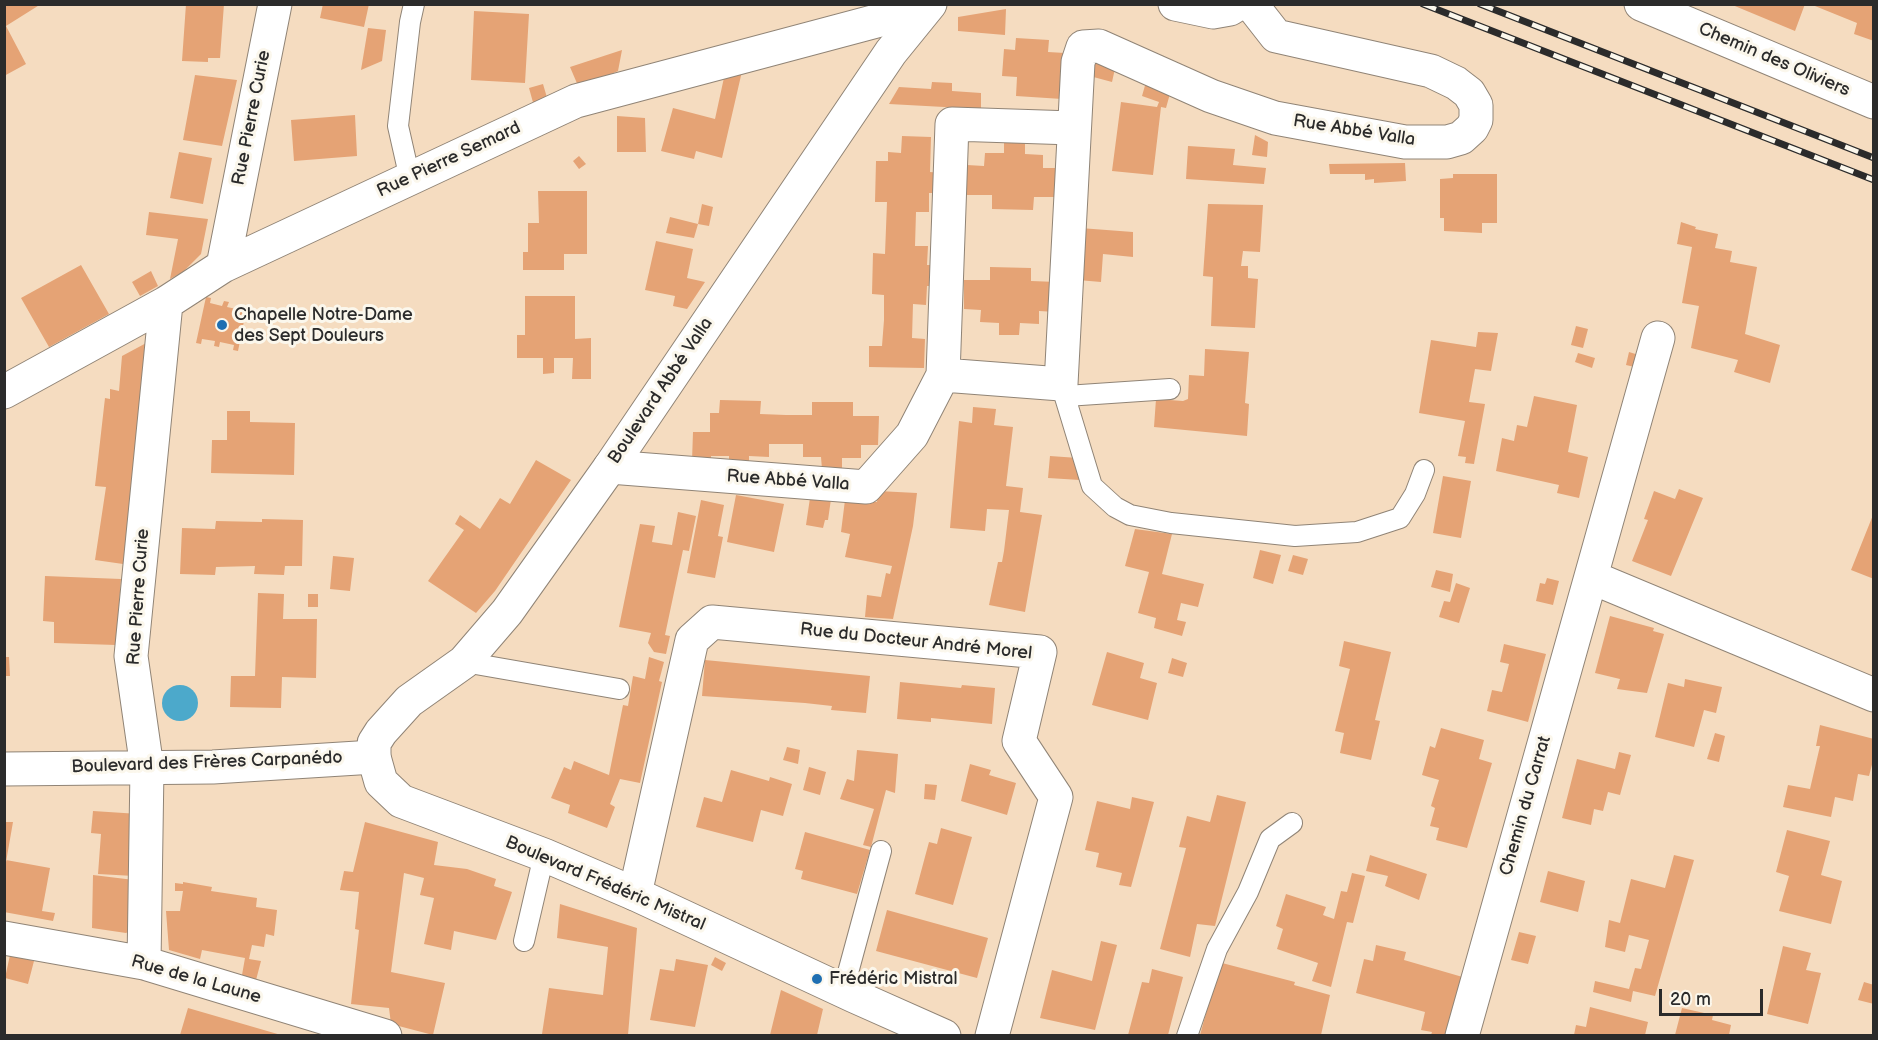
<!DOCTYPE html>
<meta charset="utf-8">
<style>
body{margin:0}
#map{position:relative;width:1878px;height:1040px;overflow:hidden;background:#f5dcc0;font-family:"Balsamiq Sans",sans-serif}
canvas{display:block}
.frame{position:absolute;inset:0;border:6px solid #2b2b2b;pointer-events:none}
.scale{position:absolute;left:1659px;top:989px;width:104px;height:27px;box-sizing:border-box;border:3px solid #2b2b2b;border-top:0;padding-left:8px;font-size:18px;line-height:21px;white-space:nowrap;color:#2b2b2b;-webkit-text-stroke:4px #fbf7ec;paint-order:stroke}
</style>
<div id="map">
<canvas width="1878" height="1040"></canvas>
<div class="frame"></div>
<div class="scale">20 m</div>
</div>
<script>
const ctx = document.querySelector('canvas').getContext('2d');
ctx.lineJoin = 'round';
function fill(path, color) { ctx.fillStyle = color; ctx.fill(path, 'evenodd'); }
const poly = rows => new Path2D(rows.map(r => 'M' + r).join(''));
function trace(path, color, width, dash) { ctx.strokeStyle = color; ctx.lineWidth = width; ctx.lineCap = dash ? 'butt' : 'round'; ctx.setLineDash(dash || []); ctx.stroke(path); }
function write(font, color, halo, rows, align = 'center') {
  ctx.font = font + ' "Balsamiq Sans",sans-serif'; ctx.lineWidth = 6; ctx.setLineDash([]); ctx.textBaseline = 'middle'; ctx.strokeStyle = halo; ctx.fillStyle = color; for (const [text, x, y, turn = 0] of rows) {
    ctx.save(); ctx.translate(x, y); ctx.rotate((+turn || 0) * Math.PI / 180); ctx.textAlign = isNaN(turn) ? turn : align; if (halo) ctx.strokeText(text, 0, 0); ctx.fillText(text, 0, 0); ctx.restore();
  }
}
fill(poly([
 '162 703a18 18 0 1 1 36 0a18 18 0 1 1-36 0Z'
]), '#4ca9cb');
fill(poly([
 [4,4,41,4,6,26,26,64,4,76],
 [186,4,224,4,220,58,208,58,208,62,182,61],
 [323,4,369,4,364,27,320,18],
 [1730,4,1805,4,1795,31],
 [1810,4,1874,4,1874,41,1854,34,1857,23],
 [1006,9,1005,35,958,31,958,17],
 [474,11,529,14,525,83,471,80],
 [368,28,386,30,382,61,361,70],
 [1016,38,1049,40,1048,52,1065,53,1062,99,1016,96,1017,77,1002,76,1004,49,1015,50],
 [622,50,618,71,579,88,570,67],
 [1089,57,1116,64,1112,82,1086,75],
 [743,67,722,158,696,151,694,159,661,151,673,108,715,119,725,73],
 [195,75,237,80,222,146,183,140],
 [932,82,952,83,952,91,981,93,981,109,889,104,899,87,931,89],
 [1146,82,1171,90,1166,108,1161,107,1153,175,1112,171,1121,102,1157,107,1159,102,1142,96],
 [543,84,548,101,534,106,529,88],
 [355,115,357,156,294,161,291,120],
 [617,116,645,118,646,152,617,152],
 [1255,135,1268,142,1267,157,1252,155],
 [902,136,931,137,930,172,942,173,941,193,929,193,929,212,916,212,915,246,928,246,927,265,939,265,939,286,927,286,926,305,913,304,912,338,925,339,924,368,869,367,869,346,882,346,884,320,884,295,872,294,873,253,885,254,887,202,875,202,876,161,888,161,888,152,901,153],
 [1004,142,1025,142,1025,154,1043,155,1043,168,1060,168,1059,197,1034,197,1033,210,992,209,992,195,967,195,967,165,984,166,985,153,1004,153],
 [1188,146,1235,149,1233,165,1266,168,1264,184,1186,179],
 [179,152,212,158,203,204,170,198],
 [579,156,586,164,579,169,573,161],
 [1405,163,1406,181,1374,183,1374,179,1365,180,1365,174,1330,174,1329,164],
 [1453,174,1497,174,1497,223,1482,223,1482,233,1444,231,1444,218,1440,218,1440,179,1453,178],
 [538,191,587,191,587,254,564,254,564,270,523,270,523,252,528,252,528,223,539,223],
 [702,204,713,207,709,226,698,224,694,238,666,233,670,217,698,224],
 [1208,204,1263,205,1260,252,1243,251,1241,266,1248,266,1248,278,1258,279,1255,328,1211,326,1213,277,1203,276],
 [149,212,208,219,201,254,183,272,170,279,178,239,146,235],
 [1681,222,1696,227,1695,229,1718,234,1715,248,1732,251,1730,262,1757,267,1745,334,1780,345,1770,383,1734,372,1738,360,1691,348,1699,306,1682,303,1692,247,1677,244],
 [1080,228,1133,232,1133,257,1103,254,1101,282,1078,280],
 [656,241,693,249,687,278,705,282,687,309,673,306,675,296,645,290],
 [81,265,109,314,49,347,21,298],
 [990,267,1031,268,1031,281,1057,282,1056,312,1039,311,1039,324,1020,323,1019,335,999,335,999,323,980,322,981,310,964,309,964,280,990,280],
 [151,271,158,286,140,296,132,282],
 [525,296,575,296,575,339,591,338,591,379,572,379,573,358,554,358,554,373,543,374,543,358,517,358,517,335,525,335],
 [206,297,211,298,210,303,222,306,224,301,229,302,227,307,241,310,242,305,247,306,238,351,233,350,234,345,220,342,219,347,214,346,215,341,202,339,201,344,196,343],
 [1576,326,1588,329,1583,348,1571,345],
 [1478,332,1498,333,1491,371,1475,369,1469,402,1485,404,1474,464,1465,463,1466,457,1458,456,1465,421,1419,413,1431,340,1476,347],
 [150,341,123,564,95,560,106,487,95,486,105,398,110,399,110,389,119,391,122,356],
 [1205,349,1249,352,1245,403,1249,404,1247,436,1154,427,1156,399,1183,401,1188,399,1189,375,1204,376],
 [1629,352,1642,356,1639,368,1626,365],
 [1578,353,1595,358,1592,368,1575,362],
 [1534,396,1577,405,1568,452,1588,457,1579,498,1557,493,1559,485,1496,471,1502,438,1514,441,1517,425,1527,427],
 [720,400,761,401,760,414,786,415,812,415,812,402,853,402,853,416,879,416,878,445,861,445,861,458,842,458,842,470,822,469,821,457,803,457,803,444,769,444,769,457,749,456,749,468,729,468,729,456,711,456,711,462,692,461,693,432,710,432,710,413,719,413],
 [973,407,996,409,994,425,1013,427,1006,486,1023,488,1020,512,1042,515,1025,612,989,605,998,562,1002,562,1004,551,1009,510,987,509,985,531,950,528,959,421,972,423],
 [227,411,250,411,250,422,295,423,294,475,211,473,212,440,227,440],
 [1050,456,1078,458,1080,480,1048,478],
 [536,460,571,480,495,591,476,613,428,581,464,530,455,524,460,515,480,529,500,498,510,504],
 [1443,476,1471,481,1461,538,1433,533],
 [1679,489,1703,498,1671,576,1632,561,1648,520,1644,519,1654,491,1675,499],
 [878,491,917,493,913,526,893,619,865,617,867,595,881,597,886,573,890,574,892,566,845,557,850,534,841,532,845,500,877,502],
 [736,495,784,504,774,552,727,542],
 [810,498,831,499,828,520,825,520,823,528,806,525],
 [701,500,724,505,718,536,723,537,715,578,687,573],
 [678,512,696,516,689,551,683,550,665,635,670,636,666,654,654,652,648,643,651,633,619,627,640,524,655,526,652,542,672,545],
 [1873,515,1874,515,1874,579,1851,570],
 [262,519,303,520,302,566,285,566,284,575,254,574,255,566,216,567,215,575,180,574,182,528,215,529,216,521,262,522],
 [1135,529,1172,534,1162,574,1204,584,1198,607,1181,603,1177,620,1186,622,1182,636,1154,628,1156,618,1138,613,1149,572,1125,566],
 [1260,550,1281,555,1273,584,1253,578],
 [1293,555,1308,559,1303,575,1288,571],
 [333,556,354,558,350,591,330,589],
 [1436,570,1453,574,1450,592,1431,587],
 [45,576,121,579,116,645,54,643,54,622,43,621],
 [1547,578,1559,581,1553,605,1536,601,1540,583,1545,584],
 [1456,583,1470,588,1459,623,1439,617,1444,601,1450,602],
 [258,593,284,594,283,619,317,619,316,678,282,677,281,708,230,707,231,676,255,676],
 [308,594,318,594,318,607,308,607],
 [1610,616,1654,628,1653,631,1664,634,1647,693,1617,689,1620,679,1595,673],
 [1344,641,1391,652,1375,720,1380,721,1371,760,1340,753,1344,733,1335,731,1350,669,1339,666],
 [1504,644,1546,654,1528,722,1487,711,1492,690,1502,692,1509,664,1500,662],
 [1107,652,1144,663,1140,678,1157,683,1148,720,1092,705],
 [4,657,9,657,10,676,4,676],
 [649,657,664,662,659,681,662,682,640,783,620,779,610,804,615,807,607,828,568,813,570,805,551,798,564,767,571,770,574,761,609,775,623,705,628,706,633,676,645,679],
 [1172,658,1187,663,1183,677,1168,673],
 [705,660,870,676,866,713,831,710,832,706,805,703,702,696],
 [1685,679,1722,687,1716,713,1704,710,1694,747,1655,737,1668,683,1684,687],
 [900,682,961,688,962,685,995,688,992,724,931,718,931,722,897,719],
 [1820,725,1874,739,1874,757,1869,776,1858,774,1853,801,1835,797,1831,817,1783,807,1788,785,1810,789,1820,746,1816,746],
 [1441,728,1484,740,1479,759,1492,763,1467,848,1436,840,1439,828,1430,826,1435,808,1431,806,1439,780,1422,775,1430,746,1435,748],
 [1715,733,1725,736,1719,762,1707,759],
 [787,747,800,750,798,764,783,760],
 [857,750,898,754,895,793,886,790,871,847,863,845,874,809,840,799,847,779,854,781],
 [1619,752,1631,755,1620,795,1608,792,1603,811,1594,809,1591,825,1562,818,1577,759,1615,769],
 [970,764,991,770,989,775,1016,783,1007,815,961,801],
 [809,767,826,772,820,795,803,790],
 [731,770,769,781,770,777,792,784,783,816,761,810,753,842,696,827,704,797,722,802],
 [925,784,937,785,935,800,924,799],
 [1217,795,1246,802,1215,926,1197,924,1190,957,1160,949,1186,848,1179,847,1187,816,1210,822],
 [1132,797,1154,802,1131,887,1119,885,1122,873,1096,867,1099,853,1085,850,1097,801,1130,809],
 [93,811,139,814,134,876,98,874,101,834,91,833],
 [4,822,13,822,6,862,4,862],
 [365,822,438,842,434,865,467,869,496,879,494,886,512,892,496,940,454,931,451,950,424,944,434,898,420,895,424,878,404,873,391,972,445,983,433,1035,391,1024,389,1008,351,1004,359,930,355,929,359,892,340,890,344,871,353,872],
 [941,828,972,837,953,905,915,894,929,842,937,844],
 [1787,830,1830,841,1821,875,1842,881,1831,924,1779,911,1789,876,1776,872],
 [805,832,870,850,857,894,801,879,803,871,795,869],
 [1370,855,1427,874,1419,900,1385,886,1388,876,1366,871],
 [1674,855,1694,860,1655,996,1633,991,1631,1002,1593,992,1595,981,1629,989,1635,968,1641,969,1649,940,1629,935,1625,952,1605,947,1609,920,1620,923,1631,879,1665,888],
 [6,860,50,868,42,911,55,913,53,921,4,912],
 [1548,871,1585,881,1578,912,1540,902],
 [1352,873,1365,876,1353,923,1347,922,1331,987,1312,981,1318,963,1277,949,1283,929,1276,926,1286,894,1326,907,1323,915,1334,919,1341,891,1347,892],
 [93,875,134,880,131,930,126,933,92,928],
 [183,882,212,887,211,891,257,898,256,907,277,910,274,936,266,934,264,947,252,945,249,959,261,961,256,980,242,975,245,958,202,950,200,959,169,950,166,911,180,911,183,891,175,891,175,883,183,884],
 [560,904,637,928,628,1035,542,1034,549,988,603,995,608,947,557,938],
 [887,910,988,938,977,978,876,951],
 [1519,932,1536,936,1528,964,1511,960],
 [1101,941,1117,945,1095,1030,1040,1018,1052,970,1092,981],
 [1376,945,1406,952,1404,960,1466,978,1451,1035,1431,1035,1432,1032,1421,1030,1425,1012,1356,993,1364,959,1373,961],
 [1783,946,1811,953,1806,970,1821,973,1808,1024,1767,1014],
 [10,955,34,961,28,984,5,978],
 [715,957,726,963,722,971,711,965],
 [676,959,708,965,695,1027,650,1020,660,969,674,971],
 [1222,963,1295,982,1294,985,1330,995,1321,1035,1200,1035,1218,970],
 [1152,969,1183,977,1168,1035,1128,1035,1142,982,1149,983],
 [1864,982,1874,985,1874,1004,1858,1000],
 [781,990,823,1009,817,1035,770,1035],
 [1590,1007,1648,1022,1645,1035,1574,1035,1576,1025,1586,1027],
 [188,1008,281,1035,180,1035],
 [1682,1008,1713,1015,1712,1020,1731,1025,1729,1035,1675,1035]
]), '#e5a375');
const service = poly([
 [410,179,398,126,410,22,414,4],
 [1061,384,1092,486,1115,507,1130,515,1171,523,1295,536,1357,532,1400,518,1415,494,1424,470],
 [1066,396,1170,389],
 [464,662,619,689],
 [524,941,544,855],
 [843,991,881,851],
 [1187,1036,1217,949,1248,892,1270,839,1292,823]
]);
const minor = poly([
 [1641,4,1874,102],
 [223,266,275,4],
 [943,375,952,124,1073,128],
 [4,392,166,303,223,266,576,101,925,8],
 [610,467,866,487,912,435,943,375,1061,384,1078,62,1083,47,1099,46,1211,96,1275,118,1405,142,1447,142,1461,138,1472,128,1476,120,1476,105,1469,93,1456,83,1431,71,1276,36,1251,4],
 [1591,577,1874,695],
 [4,769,213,767,374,757],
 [635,894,692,640,712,622,1040,652,1019,741,1056,797,992,1036],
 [4,938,144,963,385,1036],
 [144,963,147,768,131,656,166,303],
 [1462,1036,1658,338]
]);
const tertiary = poly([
 [930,4,891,52,610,467,507,612,464,662,409,701,381,732,374,743,374,757,381,782,401,801,544,855,635,894,854,996,944,1036],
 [1175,4,1213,12,1230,9,1238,4]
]);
trace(service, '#908476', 22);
trace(minor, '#908476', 35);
trace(tertiary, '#908476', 35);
trace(service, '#fff', 20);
trace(minor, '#fff', 33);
trace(tertiary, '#fff', 33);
const rail = poly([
 [1423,4,1874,180],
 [1480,4,1874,158]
]);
trace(rail, '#2b2b2b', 7);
trace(rail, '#fbf7ec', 4.5, [14]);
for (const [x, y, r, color] of [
 [222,325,6,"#1f6fb2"],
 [817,979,6,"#1f6fb2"]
]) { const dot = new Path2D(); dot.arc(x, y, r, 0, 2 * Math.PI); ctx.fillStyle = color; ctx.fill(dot); trace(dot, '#fbf7ec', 2); }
write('18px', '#2b2b2b', '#fbf7ec', [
 ["Chemin des Oliviers",1774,60,23],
 ["Rue Pierre Curie",252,118,-79],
 ["Rue Abbé Valla",1354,131,9],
 ["Rue Pierre Semard",449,160,-25],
 ["Boulevard Abbé Valla",661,391,-56],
 ["Rue Abbé Valla",788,481,4],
 ["Rue Pierre Curie",139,597,-86],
 ["Rue du Docteur André Morel",916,642,6],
 ["Boulevard des Frères Carpanédo",207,763,-2],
 ["Chemin du Carrat",1526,806,-74],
 ["Boulevard Frédéric Mistral",605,884,23],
 ["Rue de la Laune",196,980,16]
]);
write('18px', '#2b2b2b', '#fbf7ec', [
 ["Chapelle Notre-Dame",234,315],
 ["des Sept Douleurs",234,336],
 ["Frédéric Mistral",829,979]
], 'left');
</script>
